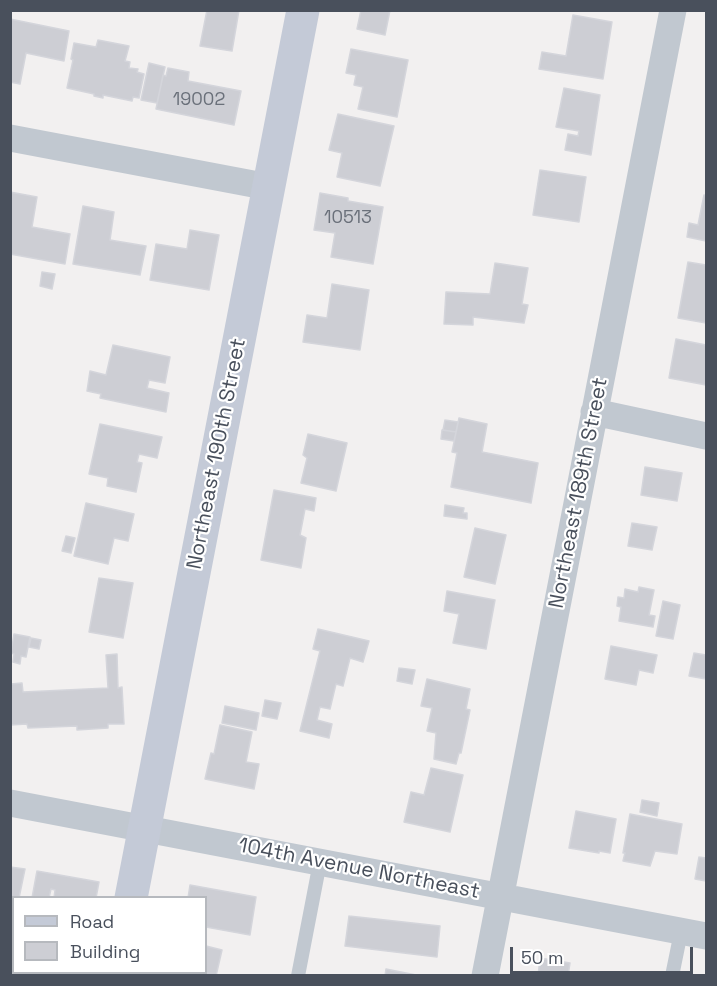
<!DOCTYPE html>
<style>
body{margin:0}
#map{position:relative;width:717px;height:986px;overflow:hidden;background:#f2f0f0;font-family:"Space Grotesk",sans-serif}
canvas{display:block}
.frame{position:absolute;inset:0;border:12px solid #49505c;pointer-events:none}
.legend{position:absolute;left:12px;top:896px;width:195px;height:78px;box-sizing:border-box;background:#fff;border:2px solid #b6b9be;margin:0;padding:8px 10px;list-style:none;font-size:18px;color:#49505c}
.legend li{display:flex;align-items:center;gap:12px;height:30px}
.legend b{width:30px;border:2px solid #b6b9be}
.scale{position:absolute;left:510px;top:947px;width:183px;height:27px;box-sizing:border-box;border:3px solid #49505c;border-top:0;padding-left:8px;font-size:18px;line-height:21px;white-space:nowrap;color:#49505c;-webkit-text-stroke:4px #fff;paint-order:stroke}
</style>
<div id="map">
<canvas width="717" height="986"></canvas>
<div class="frame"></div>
<ul class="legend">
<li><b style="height:8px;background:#c4cad7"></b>Road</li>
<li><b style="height:16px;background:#cdced4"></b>Building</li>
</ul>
<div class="scale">50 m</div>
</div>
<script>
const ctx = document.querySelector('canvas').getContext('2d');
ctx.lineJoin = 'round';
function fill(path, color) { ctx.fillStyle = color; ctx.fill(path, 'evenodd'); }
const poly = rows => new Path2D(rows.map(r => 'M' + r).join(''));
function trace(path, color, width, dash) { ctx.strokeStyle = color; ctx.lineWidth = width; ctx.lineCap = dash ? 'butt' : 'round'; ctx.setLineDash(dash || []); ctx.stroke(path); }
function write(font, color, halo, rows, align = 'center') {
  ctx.font = font + ' "Space Grotesk",sans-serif'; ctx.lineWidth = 4.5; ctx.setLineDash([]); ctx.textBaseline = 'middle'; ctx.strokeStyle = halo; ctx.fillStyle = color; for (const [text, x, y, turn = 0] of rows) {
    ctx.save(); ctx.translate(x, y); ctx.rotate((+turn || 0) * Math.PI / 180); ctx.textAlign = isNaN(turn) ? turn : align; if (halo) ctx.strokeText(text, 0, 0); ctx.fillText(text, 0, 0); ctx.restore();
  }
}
const building = poly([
 [207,10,239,10,232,51,200,46,207,10],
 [361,10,390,10,385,35,357,29,361,10],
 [573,15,612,22,603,79,539,69,542,52,566,56,573,15],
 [10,19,69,31,64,61,26,53,20,84,10,82,10,19],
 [98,40,129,46,125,61,130,62,129,68,138,69,137,72,144,74,139,98,133,97,132,101,103,95,103,98,94,96,94,94,67,88,73,60,71,59,74,43,96,47,98,40],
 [351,49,408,60,397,117,358,109,363,87,354,85,356,75,346,73,351,49],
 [149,63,165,67,157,103,141,100,149,63],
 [168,68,189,72,188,81,241,91,234,125,156,109,163,75,166,76,168,68],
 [564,88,600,95,591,155,565,150,568,134,578,136,579,131,556,127,564,88],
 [338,114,394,126,380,186,337,177,342,153,329,150,338,114],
 [540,170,586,177,579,222,533,215,540,170],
 [10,192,37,197,32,227,70,234,65,264,10,254,10,192],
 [320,193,348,198,348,201,383,207,373,264,331,257,335,233,314,230,320,193],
 [704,195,706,196,706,241,687,237,689,223,698,225,704,195],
 [83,206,114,212,110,240,146,246,140,275,73,264,83,206],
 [190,230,219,235,209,290,150,280,156,244,187,249,190,230],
 [688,262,706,265,706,323,678,318,688,262],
 [495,263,528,268,522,304,528,305,524,323,473,317,473,325,444,324,446,292,490,294,495,263],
 [42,272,55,274,52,289,40,286,42,272],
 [332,284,369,290,360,350,303,342,307,315,327,318,332,284],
 [676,339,706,345,706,385,669,378,676,339],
 [113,345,170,357,165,383,149,380,147,388,169,393,166,412,100,398,101,394,87,391,90,371,106,375,113,345],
 [459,418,487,424,482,452,538,463,531,503,451,487,457,453,452,452,459,418],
 [445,420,458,422,456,432,443,430,445,420],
 [100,424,162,437,157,458,139,454,137,462,142,463,136,492,107,486,108,478,89,474,100,424],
 [442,430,456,432,454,441,441,439,442,430],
 [308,434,347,443,336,491,301,483,307,458,303,455,308,434],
 [645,467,682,473,677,501,641,495,645,467],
 [274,490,316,498,314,511,305,509,300,535,306,538,301,568,261,560,274,490],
 [86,503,134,514,128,541,114,538,108,564,74,556,86,503],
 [445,505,464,508,463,513,467,513,467,519,444,516,445,505],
 [632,523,657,527,652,550,628,546,632,523],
 [475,528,506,535,495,584,464,577,475,528],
 [66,536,75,538,71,553,62,551,66,536],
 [99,578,133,583,123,638,89,632,99,578],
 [639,587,654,590,649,615,655,616,653,627,619,621,621,607,617,606,618,597,624,598,625,589,638,592,639,587],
 [447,591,495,600,486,649,453,643,459,614,444,611,447,591],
 [663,601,680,605,673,639,656,636,663,601],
 [318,629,369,641,363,662,350,658,343,686,336,684,330,709,320,707,317,720,332,724,329,738,300,731,320,651,313,649,318,629],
 [14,634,30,637,26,657,21,656,20,664,13,662,14,654,11,653,14,634],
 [31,638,41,640,39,649,29,647,31,638],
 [611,646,657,655,653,673,639,670,636,685,605,679,611,646],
 [694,653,706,655,706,679,689,676,694,653],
 [117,654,118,688,122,687,124,724,108,724,108,728,77,730,77,726,28,728,27,724,10,725,11,684,22,683,23,692,108,688,106,655,117,654],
 [399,668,415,670,412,684,397,681,399,668],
 [427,679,470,689,466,709,470,710,461,753,459,753,456,764,434,759,436,733,427,731,432,708,421,706,427,679],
 [265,700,281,703,277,719,262,716,265,700],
 [225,706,259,713,256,730,222,723,225,706],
 [220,725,252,732,246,762,259,764,254,789,205,779,211,753,214,754,220,725],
 [431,768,463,775,450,832,404,822,411,792,424,795,431,768],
 [642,800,659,803,657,816,640,812,642,800],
 [576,811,616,819,610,853,599,851,599,853,569,848,576,811],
 [630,814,682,824,677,854,655,851,650,866,623,861,625,853,623,853,630,814],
 [699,857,706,858,706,881,695,879,699,857],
 [10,867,25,869,19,898,14,898,14,902,10,902,10,867],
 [37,871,99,882,96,898,54,898,55,890,51,889,49,898,32,898,37,871],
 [190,885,256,897,250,935,206,927,206,898,188,898,190,885],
 [349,916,440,926,437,957,345,946,349,916],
 [206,946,222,950,216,976,178,976,179,972,206,972,206,946],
 [540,958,570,963,568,976,538,976,540,958],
 [386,969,421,976,385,976,386,969]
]);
fill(building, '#cdced4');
trace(building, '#d4d5db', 1.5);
trace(poly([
 [298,976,320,862],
 [672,976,681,932]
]), '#c1c8d0', 14);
trace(poly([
 [10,138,269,187],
 [594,412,706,436],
 [10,803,706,936],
 [485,976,673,10]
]), '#c1c8d0', 27);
trace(poly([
 [131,898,303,10],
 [116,976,116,972]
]), '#c4cad7', 33);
write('18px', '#6a707a', null, [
 ["19002",199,100],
 ["10513",348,218]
]);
write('21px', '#49505c', '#fff', [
 ["Northeast 190th Street",217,454,-79],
 ["Northeast 189th Street",579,493,-79],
 ["104th Avenue Northeast",359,869,11]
]);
</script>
